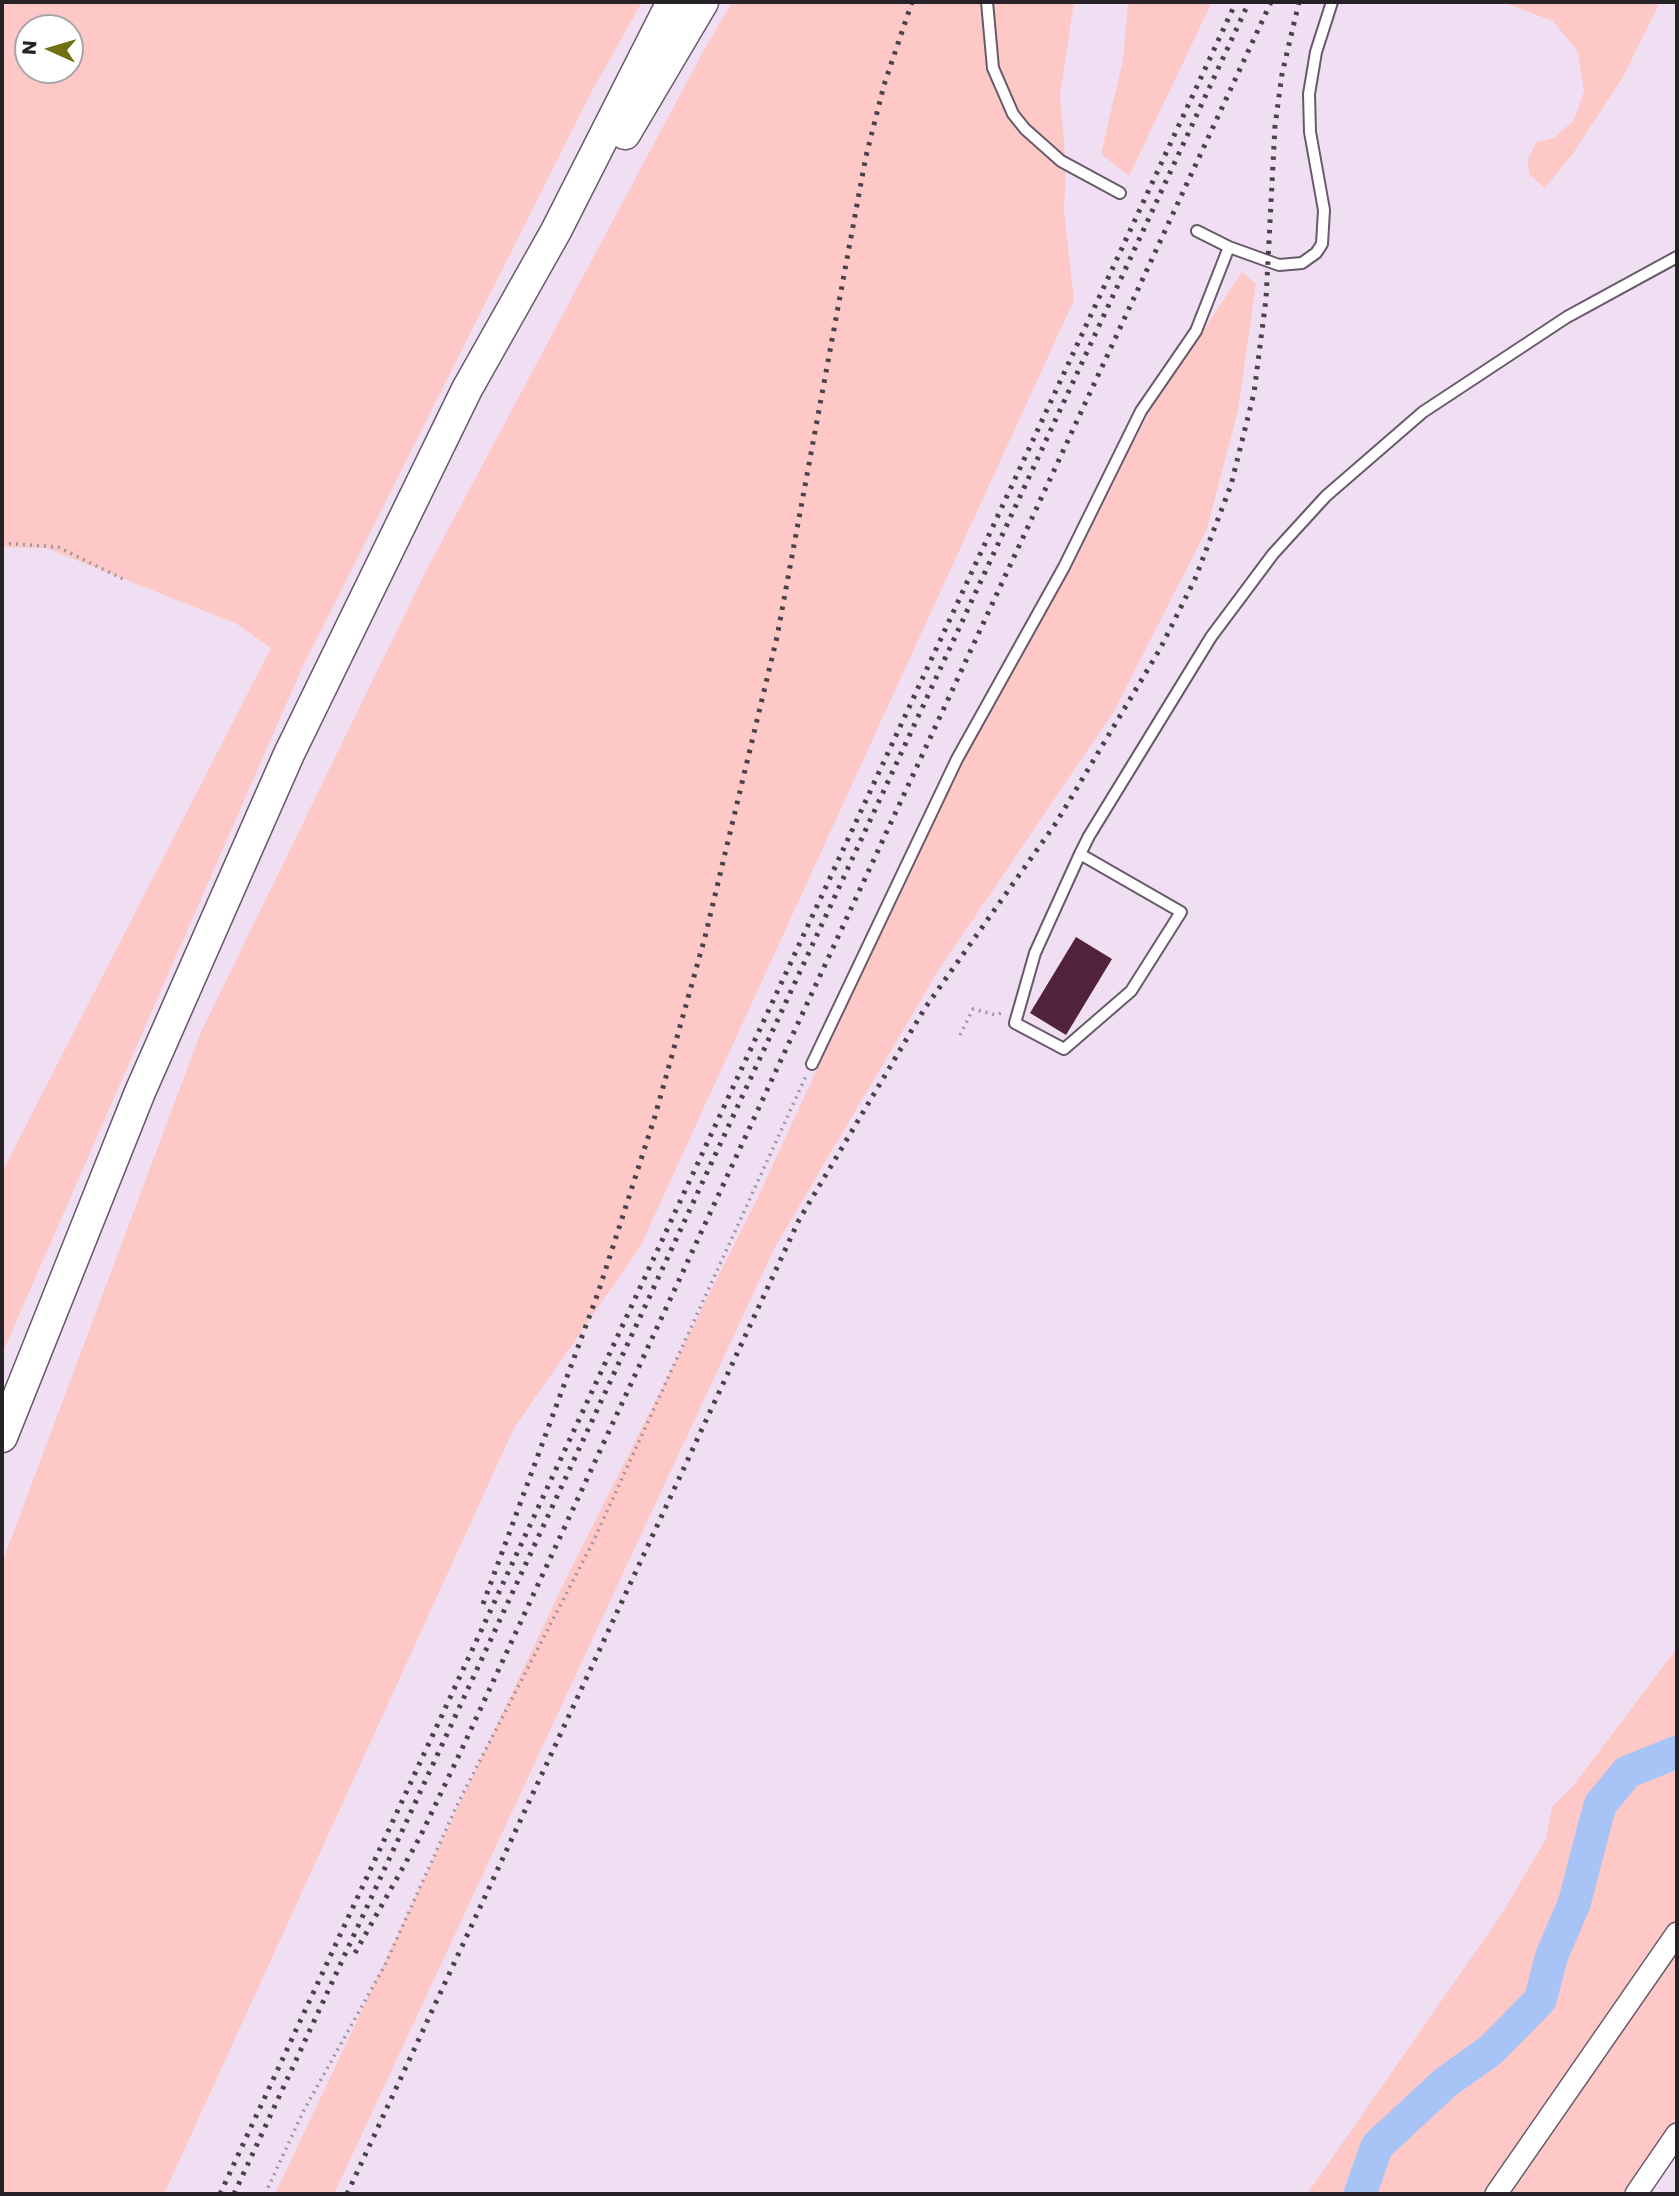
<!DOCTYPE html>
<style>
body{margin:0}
#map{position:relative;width:1679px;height:2196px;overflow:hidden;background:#f0dff3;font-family:Poppins,sans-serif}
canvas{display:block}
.frame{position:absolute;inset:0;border:4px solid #272128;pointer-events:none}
.north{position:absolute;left:14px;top:14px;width:70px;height:70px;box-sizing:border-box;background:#fff;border:2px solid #a9a6a9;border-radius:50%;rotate:274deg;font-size:19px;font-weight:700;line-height:28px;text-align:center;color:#272128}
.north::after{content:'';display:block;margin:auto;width:24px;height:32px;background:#717014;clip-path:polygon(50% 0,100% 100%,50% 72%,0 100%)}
</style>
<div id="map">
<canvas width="1679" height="2196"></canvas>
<div class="frame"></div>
<div class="north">N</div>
</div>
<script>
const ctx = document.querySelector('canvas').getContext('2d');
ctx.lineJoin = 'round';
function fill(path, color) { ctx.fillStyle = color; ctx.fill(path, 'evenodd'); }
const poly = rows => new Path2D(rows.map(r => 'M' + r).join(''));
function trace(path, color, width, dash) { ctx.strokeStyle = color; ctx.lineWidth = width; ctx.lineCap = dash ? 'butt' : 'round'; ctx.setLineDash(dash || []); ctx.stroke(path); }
fill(poly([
 [2,2,642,2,592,91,302,668,2,1354,2,1172,271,648,237,624,46,548,2,547],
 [28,28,70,28,70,70,28,70],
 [732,2,985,2,1003,102,1066,167,1064,210,1074,300,640,1247,514,1428,164,2194,2,2194,2,1563,201,1032,427,569,705,48],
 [992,2,1074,2,1060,96,1065,156,1044,143,1019,115,1008,95,996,60],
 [1128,2,1212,2,1129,176,1101,154,1123,60],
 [1502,2,1660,2,1623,77,1574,152,1545,188,1529,174,1528,160,1536,142,1554,138,1574,120,1584,91,1578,52,1553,21],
 [1242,272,1256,284,1238,410,1207,529,1114,711,938,971,775,1247,334,2194,275,2194,562,1587,757,1199,938,808,1151,409],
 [1677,1648,1677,2117,1624,2194,1307,2194,1501,1915,1546,1839,1552,1807,1573,1786]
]), '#fdc8c6');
trace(poly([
 [1360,2194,1377,2146,1446,2082,1491,2050,1540,2000,1552,1955,1574,1904,1600,1805,1627,1772,1677,1752]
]), '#a8c4f7', 33);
fill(poly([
 [1076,937,1112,959,1066,1035,1030,1013]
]), '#52223a');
const lane = poly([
 [987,2,993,68,1013,114,1025,129,1061,161,1120,193],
 [1197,231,1229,247,1279,265,1302,263,1316,253,1322,244,1324,210,1310,132,1309,94,1316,52,1332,2],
 [1080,854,1181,912,1131,991,1064,1049,1015,1023,1035,953,1080,854,1089,836,1211,637,1273,554,1326,496,1423,412,1567,317,1677,257],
 [812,1064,957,759,1064,567,1141,411,1196,331,1229,247]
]);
const street = poly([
 [1496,2194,1677,1933],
 [1636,2194,1677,2134]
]);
const secondary = poly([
 [625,134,703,2],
 [2,1437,140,1092,289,754,467,389,556,231,672,2]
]);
trace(lane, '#695a6b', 14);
trace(street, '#695a6b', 24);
trace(secondary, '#695a6b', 33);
trace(poly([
 [2,543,58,547,125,580],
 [960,1035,973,1009,996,1015,1004,1012],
 [265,2194,304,2110,385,1965,458,1803,593,1542,806,1076]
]), '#a194a3', 3.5, [2, 5]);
trace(lane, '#fff', 10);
trace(street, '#fff', 21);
trace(secondary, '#fff', 30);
trace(poly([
 [483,1604,598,1293,655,1116,705,937,777,637,866,156,884,85,912,2],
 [355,1953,420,1837,460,1753,1271,2],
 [220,2194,1236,2],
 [234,2194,1249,2],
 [347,2194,799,1220,925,1008,1056,823,1160,649,1195,579,1231,485,1254,393,1266,299,1275,126,1282,74,1299,2]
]), '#4a424b', 5, [3.5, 7]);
</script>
